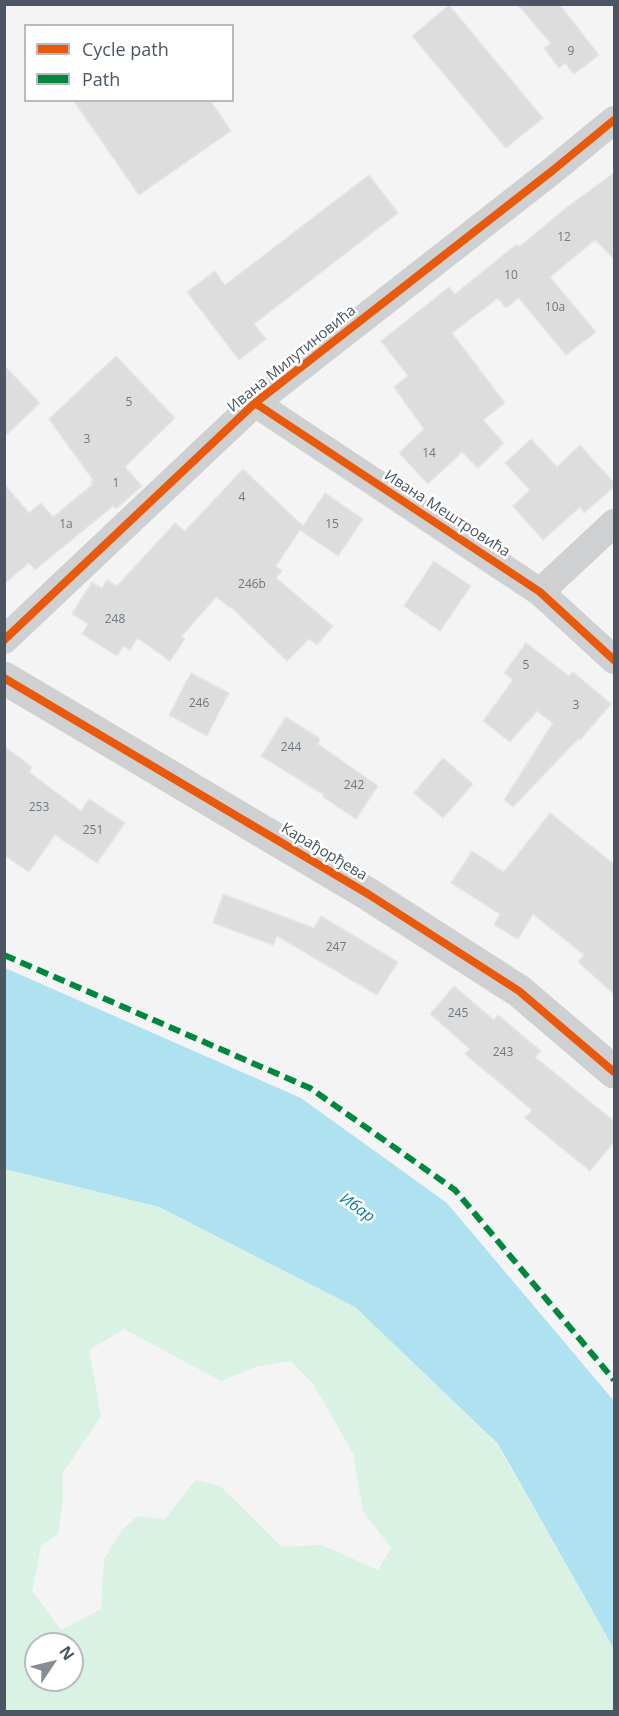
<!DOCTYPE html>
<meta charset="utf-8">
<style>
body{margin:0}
#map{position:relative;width:619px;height:1716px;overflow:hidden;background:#f4f4f4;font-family:"Open Sans",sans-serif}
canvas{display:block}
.frame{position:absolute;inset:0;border:6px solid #4a5661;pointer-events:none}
.legend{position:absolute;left:24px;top:24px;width:210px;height:78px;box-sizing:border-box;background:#fff;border:2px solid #b7bbc0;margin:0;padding:8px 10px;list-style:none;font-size:18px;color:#4a5661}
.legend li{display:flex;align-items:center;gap:12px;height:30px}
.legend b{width:30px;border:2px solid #b7bbc0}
.north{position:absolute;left:24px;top:1632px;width:60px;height:60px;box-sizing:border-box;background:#fff;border:2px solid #b7bbc0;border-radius:50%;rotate:55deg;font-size:16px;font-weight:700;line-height:24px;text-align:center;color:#4a5661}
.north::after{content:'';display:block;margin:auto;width:21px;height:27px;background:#868d94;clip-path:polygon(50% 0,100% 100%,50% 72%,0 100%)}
</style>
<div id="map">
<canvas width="619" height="1716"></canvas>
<div class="frame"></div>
<ul class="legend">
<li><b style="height:8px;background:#e8590c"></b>Cycle path</li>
<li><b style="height:8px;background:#00873e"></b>Path</li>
</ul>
<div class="north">N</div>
</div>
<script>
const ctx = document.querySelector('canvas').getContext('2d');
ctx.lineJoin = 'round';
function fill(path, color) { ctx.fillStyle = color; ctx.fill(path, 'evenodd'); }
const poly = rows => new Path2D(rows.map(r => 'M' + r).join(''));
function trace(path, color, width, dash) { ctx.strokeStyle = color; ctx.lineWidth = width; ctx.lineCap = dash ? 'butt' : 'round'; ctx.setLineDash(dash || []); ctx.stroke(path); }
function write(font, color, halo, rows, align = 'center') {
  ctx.font = font + ' "Open Sans",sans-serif'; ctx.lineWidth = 5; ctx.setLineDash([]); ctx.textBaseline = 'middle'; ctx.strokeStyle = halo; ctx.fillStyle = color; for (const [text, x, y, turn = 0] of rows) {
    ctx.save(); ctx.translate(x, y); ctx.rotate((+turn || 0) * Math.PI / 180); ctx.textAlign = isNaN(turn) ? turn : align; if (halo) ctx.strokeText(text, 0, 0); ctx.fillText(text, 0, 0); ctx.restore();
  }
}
fill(poly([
 [5,1169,159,1207,355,1307,497,1444,614,1649,614,1711,5,1712],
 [124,1329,221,1381,255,1367,291,1361,313,1384,353,1453,363,1511,391,1548,378,1570,322,1545,282,1547,220,1486,196,1480,164,1520,138,1516,122,1530,104,1559,101,1609,61,1630,32,1591,41,1546,58,1534,63,1501,62,1474,101,1416,89,1350],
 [36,1644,72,1644,72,1680,36,1680]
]), '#d9f2e3');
fill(poly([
 [5,968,301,1098,447,1203,614,1401,614,1649,498,1444,355,1307,159,1207,5,1169]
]), '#aee2f0');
const building = poly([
 [517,4,559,4,599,55,574,74,565,63,559,68,544,48,551,43,517,4],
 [449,5,543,118,506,148,412,36,449,5],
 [73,100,210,100,231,131,139,195,73,100],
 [615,172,615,260,595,240,550,277,596,332,566,355,519,298,506,308,498,298,452,333,505,403,483,420,504,443,478,468,462,452,428,484,399,453,424,429,394,387,408,376,381,341,449,287,455,294,517,244,519,247,566,208,615,172],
 [369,175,398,213,254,324,266,339,239,360,187,292,215,271,225,285,369,175],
 [116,356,175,418,125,467,142,486,116,509,113,506,35,570,29,563,4,584,4,484,29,513,41,503,53,517,93,484,91,482,93,480,49,419,116,356],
 [4,365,40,403,4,437,4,365],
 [531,439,557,467,580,445,615,484,615,486,584,513,580,507,543,540,513,506,530,490,505,463,531,439],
 [243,469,303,526,325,493,363,519,338,556,300,530,276,566,282,571,276,578,333,626,317,645,309,639,287,661,231,607,230,608,216,597,181,637,185,639,170,661,137,638,130,650,123,646,117,656,82,634,88,624,72,614,92,582,102,588,107,580,117,586,175,523,185,531,243,469],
 [434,561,471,586,440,631,404,606,434,561],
 [526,643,569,676,573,672,611,704,580,740,578,739,513,807,504,800,553,723,537,711,510,742,483,721,513,680,504,673,526,643],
 [191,673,229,693,207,736,169,715,191,673],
 [286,717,320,739,318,744,378,786,356,819,323,797,324,795,261,756,286,717],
 [4,746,32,767,29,772,81,811,89,799,125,823,97,863,55,835,29,872,4,855,4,746],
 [443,758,473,784,443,818,414,793,443,758],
 [550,813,615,865,615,995,578,962,584,955,533,914,518,939,494,925,500,914,451,883,472,851,504,872,550,813],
 [223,894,314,928,321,916,398,962,377,995,277,936,273,945,213,923,223,894],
 [454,986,494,1020,498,1015,541,1051,535,1057,615,1122,615,1141,590,1171,525,1118,532,1110,465,1054,470,1049,430,1014,454,986]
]);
fill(building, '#ddddde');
trace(building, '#e5e6e7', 1.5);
trace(poly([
 [255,403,540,592,614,660],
 [540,592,614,523],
 [4,640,255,403,552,171,614,120]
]), '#ced0d2', 28);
trace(poly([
 [4,678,368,894,519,991,614,1072]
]), '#ced0d2', 33);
trace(poly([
 [4,955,310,1088,455,1190,614,1380]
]), '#00873e', 6, [12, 6]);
trace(poly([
 [255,403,540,592,614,660],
 [4,640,255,403,552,171,614,120],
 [4,678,368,894,519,991,614,1072]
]), '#e8590c', 8);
write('12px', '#707881', null, [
 ["9",571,52],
 ["12",564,238],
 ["10",511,276],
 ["10a",555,308],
 ["5",129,403],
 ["3",87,440],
 ["14",429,454],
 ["1",116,484],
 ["4",242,498],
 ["1a",66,525],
 ["15",332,525],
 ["246b",252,585],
 ["248",115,620],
 ["5",526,666],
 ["246",199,704],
 ["3",576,706],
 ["244",291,748],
 ["242",354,786],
 ["253",39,808],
 ["251",93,831],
 ["247",336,948],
 ["245",458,1014],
 ["243",503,1053]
]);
write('15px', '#4a5661', '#fff', [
 ["Ивана Милутиновића",292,359,-39],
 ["Ивана Мештровића",447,514,33],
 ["Карађорђева",324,852,31]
]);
write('italic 16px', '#0c7c9b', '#fff', [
 ["Ибар",357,1208,35]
]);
</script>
